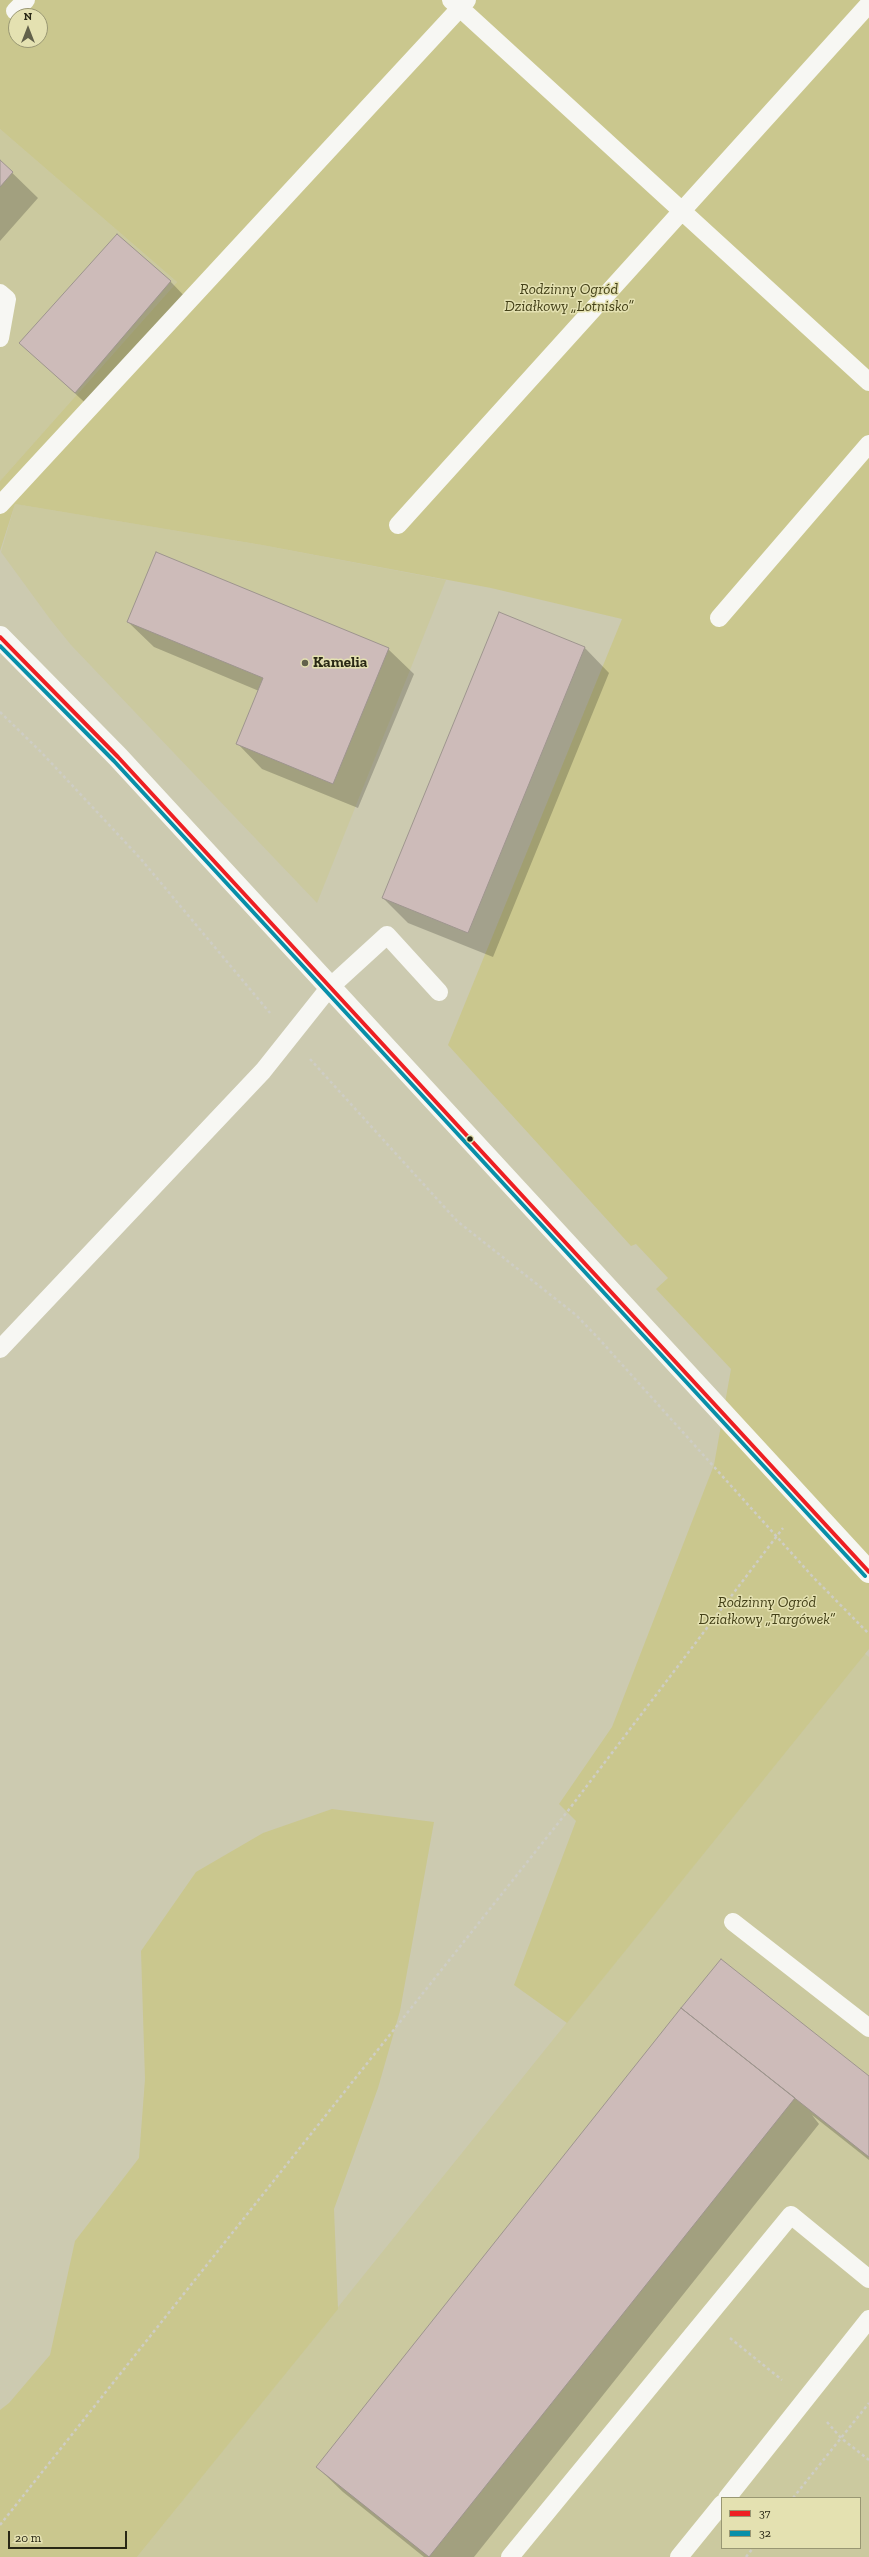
<!DOCTYPE html>
<meta charset="utf-8">
<style>
body{margin:0}
#map{position:relative;width:869px;height:2557px;overflow:hidden;background:#cccab0;font-family:"Zilla Slab",serif}
canvas{display:block}
.legend{position:absolute;left:721px;top:2497px;width:140px;height:52px;box-sizing:border-box;background:#e4e1b1;border:1px solid #999773;margin:0;padding:5px 7px;list-style:none;font-size:12px;color:#292815}
.legend li{display:flex;align-items:center;gap:8px;height:20px}
.legend b{width:20px;border:1px solid #999773}
.north{position:absolute;left:8px;top:8px;width:40px;height:40px;box-sizing:border-box;background:#e4e1b1;border:1px solid #999773;border-radius:50%;rotate:0deg;font-size:11px;font-weight:700;line-height:16px;text-align:center;color:#292815}
.north::after{content:'';display:block;margin:auto;width:14px;height:18px;background:#62614b;clip-path:polygon(50% 0,100% 100%,50% 72%,0 100%)}
.scale{position:absolute;left:8px;top:2531px;width:119px;height:18px;box-sizing:border-box;border:2px solid #292815;border-top:0;padding-left:5px;font-size:12px;line-height:14px;white-space:nowrap;color:#292815;-webkit-text-stroke:3px #e4e1b1;paint-order:stroke}
</style>
<div id="map">
<canvas width="869" height="2557"></canvas>
<ul class="legend">
<li><b style="height:5px;background:#ee1f23"></b>37</li>
<li><b style="height:5px;background:#088fa9"></b>32</li>
</ul>
<div class="north">N</div>
<div class="scale">20 m</div>
</div>
<script>
const ctx = document.querySelector('canvas').getContext('2d');
ctx.lineJoin = 'round';
function fill(path, color) { ctx.fillStyle = color; ctx.fill(path, 'evenodd'); }
const poly = rows => new Path2D(rows.map(r => 'M' + r).join(''));
function trace(path, color, width, dash) { ctx.strokeStyle = color; ctx.lineWidth = width; ctx.lineCap = dash ? 'butt' : 'round'; ctx.setLineDash(dash || []); ctx.stroke(path); }
function write(font, color, halo, rows, align = 'center') {
  ctx.font = font + ' "Zilla Slab",serif'; ctx.lineWidth = 3; ctx.setLineDash([]); ctx.textBaseline = 'middle'; ctx.strokeStyle = halo; ctx.fillStyle = color; for (const [text, x, y, turn = 0] of rows) {
    ctx.save(); ctx.translate(x, y); ctx.rotate((+turn || 0) * Math.PI / 180); ctx.textAlign = isNaN(turn) ? turn : align; if (halo) ctx.strokeText(text, 0, 0); ctx.fillText(text, 0, 0); ctx.restore();
  }
}
fill(poly([
 [0,129,177,282,0,481],
 [15,504,262,545,446,580,317,903,71,645,50,619,1,552],
 [864,1653,869,1657,869,2557,137,2557],
 [722,2498,860,2498,860,2548,722,2548]
]), '#cbc99f');
fill(poly([
 [0,0,869,0,869,1649,567,2023,514,1985,576,1821,559,1804,612,1727,714,1465,731,1369,656,1289,668,1278,636,1244,631,1246,448,1045,622,619,491,588,262,545,15,504,0,551,0,481,177,282,0,129],
 [16,16,40,16,40,40,16,40],
 [332,1809,434,1822,400,2011,378,2088,334,2209,338,2309,137,2557,0,2557,0,2410,9,2403,50,2355,75,2241,139,2158,145,2079,141,1951,196,1872,263,1833]
]), '#cac78e');
fill(poly([
 [0,161,38,198,0,241],
 [170,281,190,302,96,413,20,342],
 [128,622,388,649,414,674,358,808,262,769,237,743,259,691,154,647],
 [584,647,609,673,493,957,408,923,383,898],
 [682,2009,869,2077,869,2160,812,2115,819,2124,474,2557,424,2557,343,2492,317,2467]
]), '#0003');
const building = poly([
 [0,160,13,172,0,187,0,160],
 [117,234,171,281,75,393,19,343,117,234],
 [156,552,389,648,333,784,236,744,263,678,127,622,156,552],
 [499,612,585,647,468,933,382,898,499,612],
 [721,1959,869,2076,869,2157,681,2008,721,1959],
 [681,2008,795,2098,429,2557,316,2467,681,2008]
]);
fill(building, '#cdbbb9');
trace(building, '#9e958e', 1);
trace(poly([
 [0,712,41,752,140,858,270,1013],
 [310,1059,457,1221,576,1315,600,1340,813,1577,869,1634],
 [730,2338,782,2380],
 [827,2422,841,2438,869,2460],
 [793,2498,869,2403],
 [0,2525,567,1812,783,1528],
 [746,2557,753,2548]
]), '#cecdc5', 2.5, [3, 3]);
trace(poly([
 [467,0,460,8,869,382],
 [15,11,26,0],
 [0,293,7,299,0,338],
 [0,505,460,8,451,0],
 [398,525,869,4],
 [719,618,869,444],
 [0,1349,263,1071,329,988,387,935,439,992],
 [733,1922,869,2028],
 [727,2498,869,2319],
 [510,2557,791,2215,869,2279],
 [679,2557,722,2504]
]), '#f7f7f3', 18);
trace(poly([
 [0,637,118,757,869,1572]
]), '#f7f7f3', 22);
trace(poly([
 [0,637,118,757,869,1572]
]), '#ee1f23', 4);
trace(poly([
 [0,646,114,761,865,1576]
]), '#088fa9', 4);
for (const [x, y, r, color] of [
 [305,663,4,"#62614b"],
 [470,1139,3.5,"#292815"]
]) { const dot = new Path2D(); dot.arc(x, y, r, 0, 2 * Math.PI); ctx.fillStyle = color; ctx.fill(dot); trace(dot, '#e4e1b1', 1.5); }
write('italic 15px', '#444118', '#e4e1b1', [
 ["Rodzinny Ogród",569,290],
 ["Działkowy „Lotnisko”",569,307],
 ["Rodzinny Ogród",767,1603],
 ["Działkowy „Targówek”",767,1620]
]);
write('bold 15px', '#292815', '#e4e1b1', [
 ["Kamelia",313,663]
], 'left');
</script>
